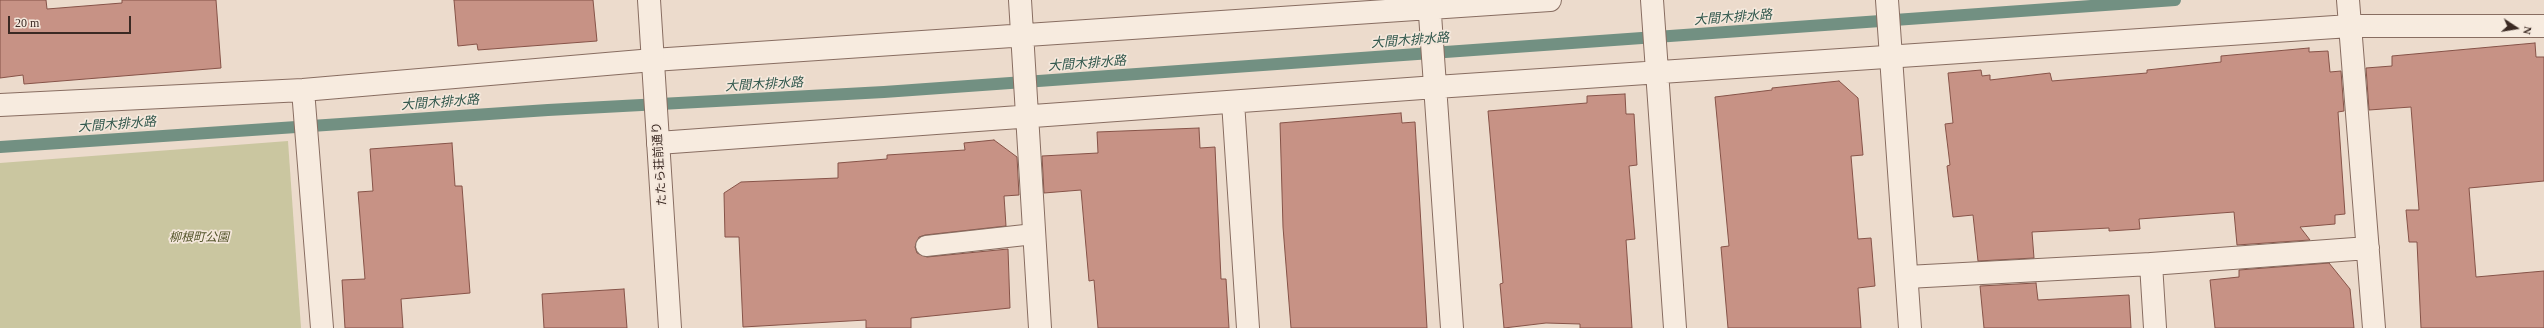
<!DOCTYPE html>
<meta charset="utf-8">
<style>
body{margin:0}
#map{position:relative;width:2544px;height:328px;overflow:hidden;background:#ecdbcc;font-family:"Times New Roman",serif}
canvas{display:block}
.north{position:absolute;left:2496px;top:8px;width:40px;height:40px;-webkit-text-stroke:3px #f4e7db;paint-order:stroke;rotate:102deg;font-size:11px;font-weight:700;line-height:16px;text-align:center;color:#3a2923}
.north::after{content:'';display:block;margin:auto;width:14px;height:18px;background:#3a2923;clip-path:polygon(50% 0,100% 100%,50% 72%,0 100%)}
.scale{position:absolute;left:8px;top:16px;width:123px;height:18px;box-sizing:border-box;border:2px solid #3a2923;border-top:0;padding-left:5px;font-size:12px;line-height:14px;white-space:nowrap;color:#3a2923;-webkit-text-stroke:3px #f4e7db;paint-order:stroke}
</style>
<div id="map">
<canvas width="2544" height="328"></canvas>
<div class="north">N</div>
<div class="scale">20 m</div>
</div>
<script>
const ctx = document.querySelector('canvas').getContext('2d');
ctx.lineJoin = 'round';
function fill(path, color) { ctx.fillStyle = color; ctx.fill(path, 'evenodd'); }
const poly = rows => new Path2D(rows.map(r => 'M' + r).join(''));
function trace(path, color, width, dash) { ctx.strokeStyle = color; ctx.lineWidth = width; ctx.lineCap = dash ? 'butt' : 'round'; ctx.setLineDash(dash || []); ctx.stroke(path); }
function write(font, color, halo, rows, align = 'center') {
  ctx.font = font + ' "Times New Roman","Noto Sans JP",serif'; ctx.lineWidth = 3.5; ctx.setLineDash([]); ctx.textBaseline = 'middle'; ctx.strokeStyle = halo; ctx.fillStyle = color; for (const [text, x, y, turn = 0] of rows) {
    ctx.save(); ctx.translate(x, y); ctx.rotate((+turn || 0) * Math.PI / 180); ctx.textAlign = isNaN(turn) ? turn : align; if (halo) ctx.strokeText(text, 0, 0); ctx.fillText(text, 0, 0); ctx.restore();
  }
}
fill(poly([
 [288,141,301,328,0,328,0,163]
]), '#cac6a0');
trace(poly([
 [0,147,548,110,884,92,2175,0]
]), '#729082', 12);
const building = poly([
 [0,0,46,0,47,9,122,3,122,0,216,0,221,68,24,84,23,75,0,78,0,0],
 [454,0,593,0,597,41,478,50,477,44,458,46,454,0],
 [2535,43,2536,57,2544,57,2544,181,2469,188,2476,277,2544,271,2544,328,2421,328,2417,242,2409,242,2406,210,2419,210,2411,107,2369,110,2366,68,2392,66,2392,56,2535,43],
 [2309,48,2309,52,2328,51,2330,72,2341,71,2344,111,2338,112,2345,214,2335,215,2335,224,2300,227,2310,240,2237,245,2234,212,2139,219,2140,229,2109,231,2109,228,2032,232,2034,258,1978,261,1973,215,1953,217,1947,166,1950,165,1945,124,1953,123,1948,73,1981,70,1982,76,1990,75,1990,80,2050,73,2052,81,2147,73,2147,70,2221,62,2221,56,2309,48],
 [1839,81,1858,98,1863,155,1851,156,1858,239,1871,238,1875,286,1858,288,1861,328,1728,328,1721,247,1729,246,1715,97,1772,90,1772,88,1839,81],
 [1625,94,1626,114,1634,114,1637,165,1629,166,1635,239,1626,240,1632,328,1580,328,1580,324,1546,323,1504,328,1500,284,1503,283,1488,111,1587,103,1587,96,1625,94],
 [1401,113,1402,123,1415,122,1427,328,1291,328,1283,227,1280,123,1401,113],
 [1199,128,1200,148,1215,147,1221,279,1226,279,1229,328,1098,328,1094,280,1089,281,1081,190,1044,193,1042,156,1098,153,1097,132,1199,128],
 [994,140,1017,157,1019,195,1004,196,1006,226,925,235,919,237,915,247,917,253,927,257,1008,249,1010,308,911,318,911,328,866,328,866,320,743,327,739,237,725,237,724,193,741,182,838,178,838,163,887,159,887,155,965,150,964,143,994,140],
 [452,143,455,186,462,186,470,293,401,299,403,328,345,328,342,280,365,279,358,192,373,191,370,149,452,143],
 [2329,263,2350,289,2354,328,2215,328,2210,280,2239,277,2239,270,2329,263],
 [2036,283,2038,300,2129,295,2131,328,1984,328,1980,286,2036,283],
 [624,289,627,328,544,328,542,294,624,289]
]);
fill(building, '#c79285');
trace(building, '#865348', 1);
const service = poly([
 [926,246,1034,234]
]);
const minor = poly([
 [1020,0,1040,328],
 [1429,0,1452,328],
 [1652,0,1675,328],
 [2348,0,2374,328],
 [303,90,322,328],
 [1233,102,1248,328],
 [0,105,303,90,653,60,1550,0],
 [658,143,1436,87,2350,26,2544,26],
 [2151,264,2155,328],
 [1907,277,2151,264,2368,248]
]);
const tertiary = poly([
 [649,0,670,328],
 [1887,0,1910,328]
]);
trace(service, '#886d61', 22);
trace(minor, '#886d61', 24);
trace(tertiary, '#886d61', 24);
trace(service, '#f7ebdf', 20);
trace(minor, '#f7ebdf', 22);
trace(tertiary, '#f7ebdf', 22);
write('12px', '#3a2923', '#f4e7db', [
 ["たたら荘前通り",660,164,-94]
]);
write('italic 12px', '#54552b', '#f4e7db', [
 ["柳根町公園",199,238]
]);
write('italic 13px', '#33594e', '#f4e7db', [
 ["大間木排水路",1733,18,-4],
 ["大間木排水路",1410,41,-4],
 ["大間木排水路",1087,64,-4],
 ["大間木排水路",764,85,-3],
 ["大間木排水路",440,103,-4],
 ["大間木排水路",117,125,-4]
]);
</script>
